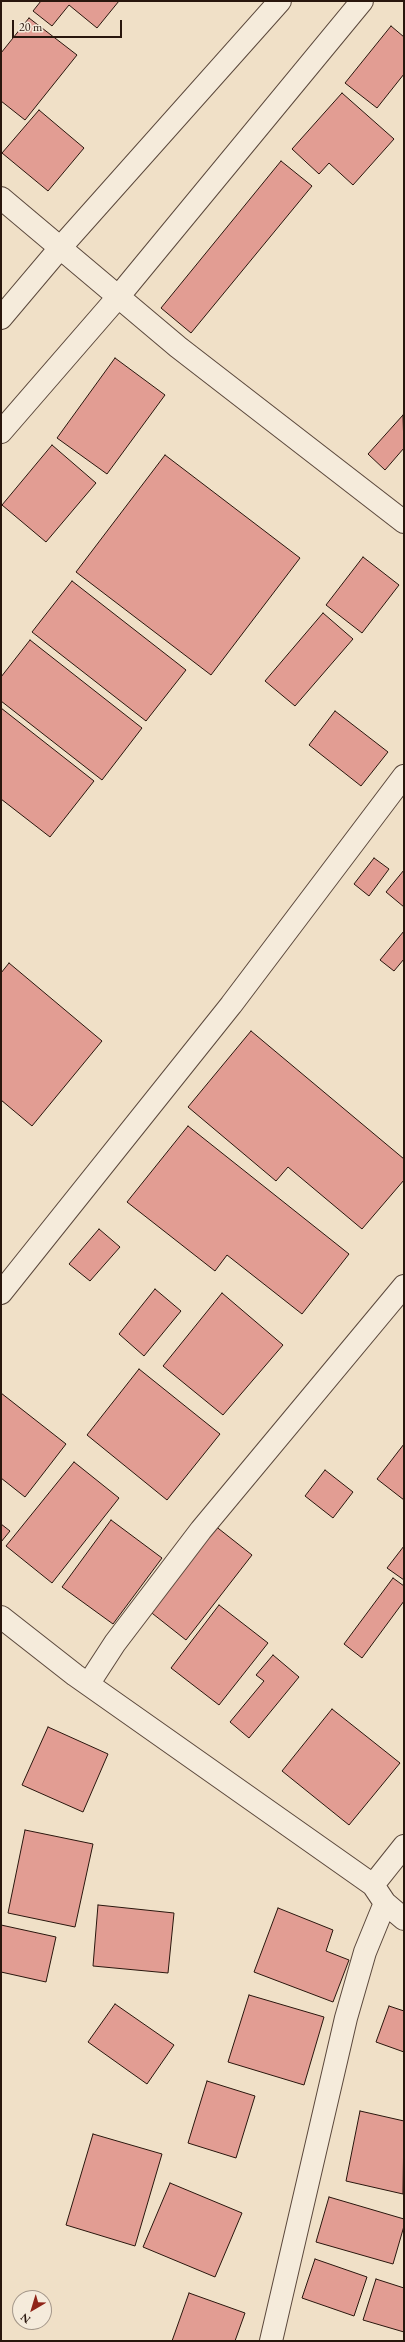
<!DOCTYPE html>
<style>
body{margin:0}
#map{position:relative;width:405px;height:2342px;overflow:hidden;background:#f0e0c7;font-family:"EB Garamond",serif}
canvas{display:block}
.frame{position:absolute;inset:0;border:2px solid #29160d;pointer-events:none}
.north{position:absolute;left:12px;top:2290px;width:40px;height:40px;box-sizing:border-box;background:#f5ebdb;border:1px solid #a39689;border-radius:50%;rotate:218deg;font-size:11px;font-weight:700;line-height:16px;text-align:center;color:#29160d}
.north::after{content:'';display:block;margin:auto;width:14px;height:18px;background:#8f2418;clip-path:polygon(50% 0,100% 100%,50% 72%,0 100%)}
.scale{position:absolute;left:12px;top:20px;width:110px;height:18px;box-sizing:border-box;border:2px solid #29160d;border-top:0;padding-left:5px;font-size:12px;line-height:14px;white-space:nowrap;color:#29160d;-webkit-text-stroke:3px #f5ebdb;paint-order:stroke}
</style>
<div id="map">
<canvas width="405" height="2342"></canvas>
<div class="frame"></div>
<div class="north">N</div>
<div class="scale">20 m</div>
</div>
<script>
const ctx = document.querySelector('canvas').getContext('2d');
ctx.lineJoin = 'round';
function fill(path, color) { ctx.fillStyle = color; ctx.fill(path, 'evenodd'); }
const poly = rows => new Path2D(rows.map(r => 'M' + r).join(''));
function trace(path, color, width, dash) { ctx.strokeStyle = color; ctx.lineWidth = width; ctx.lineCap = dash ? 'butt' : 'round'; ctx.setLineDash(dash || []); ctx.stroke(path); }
const building = poly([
 [41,1,119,1,97,28,69,5,52,26,33,11,41,1],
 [29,18,77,55,25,120,1,101,1,53,29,18],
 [391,26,404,37,404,74,377,108,345,83,391,26],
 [342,93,394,139,353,185,329,163,319,174,292,149,342,93],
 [39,110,84,148,48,191,2,153,39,110],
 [281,161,312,186,191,333,161,308,281,161],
 [115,358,165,395,107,474,57,438,115,358],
 [403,415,404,448,385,470,368,454,403,415],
 [52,445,96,483,46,542,2,505,52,445],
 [165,455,300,558,211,675,76,572,165,455],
 [363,557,399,585,362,633,326,605,363,557],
 [72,581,186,670,146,721,32,632,72,581],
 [323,613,353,639,295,706,265,681,323,613],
 [30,640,142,728,102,780,1,701,1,677,30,640],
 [1,708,94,781,50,837,1,799,1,708],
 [335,711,388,752,361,786,309,745,335,711],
 [374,858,389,869,369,896,354,884,374,858],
 [404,870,404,907,386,892,404,870],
 [404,931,404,959,394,971,380,960,404,931],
 [9,963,102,1041,32,1126,1,1100,1,973,9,963],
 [251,1031,404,1159,404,1180,362,1229,288,1167,276,1181,188,1107,251,1031],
 [188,1126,349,1254,302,1314,227,1255,215,1271,127,1202,188,1126],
 [99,1229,120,1247,90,1281,69,1264,99,1229],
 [155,1289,181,1311,144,1356,119,1334,155,1289],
 [222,1293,283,1345,223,1415,163,1366,222,1293],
 [139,1369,220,1434,167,1500,87,1435,139,1369],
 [1,1393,66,1444,25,1497,1,1478,1,1393],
 [404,1444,404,1500,377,1479,404,1444],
 [74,1462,119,1498,52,1583,6,1546,74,1462],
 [325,1470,353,1492,333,1518,305,1496,325,1470],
 [111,1520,162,1558,113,1624,62,1587,111,1520],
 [1,1524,10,1531,1,1542,1,1524],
 [214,1525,252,1555,186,1640,148,1610,214,1525],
 [404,1546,404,1580,387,1568,404,1546],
 [393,1578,404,1586,404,1601,362,1658,344,1644,393,1578],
 [219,1605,268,1643,219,1705,171,1668,219,1605],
 [273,1655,299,1677,249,1738,230,1722,264,1681,256,1675,273,1655],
 [332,1709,400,1763,349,1825,282,1771,332,1709],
 [48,1727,108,1754,83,1812,22,1785,48,1727],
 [25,1830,93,1844,75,1927,8,1913,25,1830],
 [98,1905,174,1913,168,1973,93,1966,98,1905],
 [278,1908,333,1930,326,1951,349,1960,333,2002,254,1972,278,1908],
 [1,1925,56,1937,46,1982,1,1972,1,1925],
 [249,1995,324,2017,304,2085,228,2062,249,1995],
 [115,2004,174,2045,147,2084,88,2042,115,2004],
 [389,2006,404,2011,404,2052,376,2042,389,2006],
 [207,2081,255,2096,236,2158,188,2143,207,2081],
 [360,2111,404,2121,403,2194,346,2181,360,2111],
 [93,2134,162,2154,135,2246,66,2225,93,2134],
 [170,2183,242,2213,215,2277,143,2247,170,2183],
 [329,2197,404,2219,404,2226,393,2264,316,2242,329,2197],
 [315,2259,367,2277,354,2316,302,2298,315,2259],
 [376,2279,404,2288,404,2332,363,2320,376,2279],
 [189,2293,245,2313,235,2341,172,2341,189,2293]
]);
fill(building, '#e29d93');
trace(building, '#29160d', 1);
const minor = poly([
 [1,198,178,347,404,522],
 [1,318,60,248,280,1],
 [1,432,118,297,362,1],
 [1,1293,231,1005,404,776],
 [1,1617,75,1675,373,1885,385,1903,404,1919],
 [89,1683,115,1643,201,1530,404,1286],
 [373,1885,404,1846],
 [271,2341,346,2018,365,1952,385,1903]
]);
trace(minor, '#5b483c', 24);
trace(minor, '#f5ebdb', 22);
</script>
